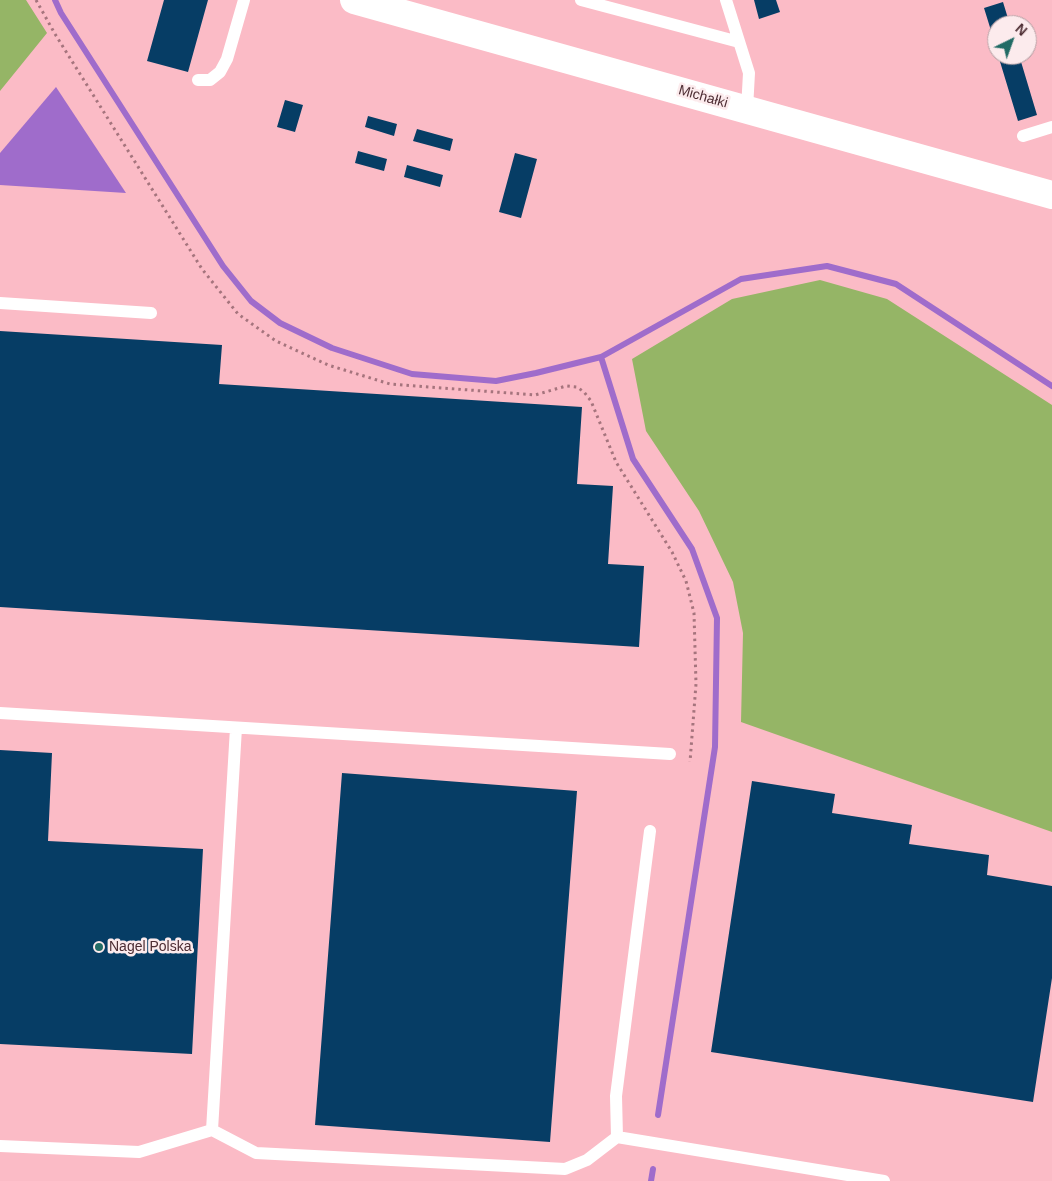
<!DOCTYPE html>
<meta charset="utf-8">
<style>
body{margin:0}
#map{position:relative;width:1052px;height:1181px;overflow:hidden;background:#fbbbc6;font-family:Arial,sans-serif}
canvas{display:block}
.north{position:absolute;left:987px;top:15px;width:50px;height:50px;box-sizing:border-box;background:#fcebed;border:1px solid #b69fa3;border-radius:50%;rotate:42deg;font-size:14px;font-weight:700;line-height:20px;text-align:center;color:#4d2d33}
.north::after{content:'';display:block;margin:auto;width:18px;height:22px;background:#216b65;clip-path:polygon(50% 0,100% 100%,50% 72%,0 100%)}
</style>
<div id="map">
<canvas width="1052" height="1181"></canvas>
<div class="north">N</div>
</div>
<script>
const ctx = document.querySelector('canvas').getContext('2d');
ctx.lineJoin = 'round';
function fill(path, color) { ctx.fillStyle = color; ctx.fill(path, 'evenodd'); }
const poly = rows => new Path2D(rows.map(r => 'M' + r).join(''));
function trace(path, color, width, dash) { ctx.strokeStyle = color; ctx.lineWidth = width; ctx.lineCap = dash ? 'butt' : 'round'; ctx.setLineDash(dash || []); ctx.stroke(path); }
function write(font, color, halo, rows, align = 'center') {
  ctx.font = font + ' Arial,sans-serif'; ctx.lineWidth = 5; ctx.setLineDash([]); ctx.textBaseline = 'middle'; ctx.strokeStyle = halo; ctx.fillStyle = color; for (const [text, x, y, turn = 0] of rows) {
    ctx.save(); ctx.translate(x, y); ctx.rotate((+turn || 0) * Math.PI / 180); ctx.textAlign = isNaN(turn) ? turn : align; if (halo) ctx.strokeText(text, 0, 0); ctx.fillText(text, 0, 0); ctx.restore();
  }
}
fill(poly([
 [0,0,26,0,47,33,0,91],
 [820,280,887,299,1052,405,1052,832,741,722,743,633,733,582,699,511,646,431,632,359,732,299]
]), '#95b566');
fill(poly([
 [56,87,126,193,0,185,0,153]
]), '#9f6ccb');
trace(poly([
 [55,0,61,13,223,266,251,301,280,323,332,348,412,374,496,381,536,373,601,357],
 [658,1115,715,747,717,618,692,549,633,459,601,357,741,279,827,266,896,284,1052,386],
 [651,1181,653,1169]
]), '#9f6ccb', 6);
fill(poly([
 [164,0,208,0,188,72,147,61],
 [754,0,776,0,780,12,759,19],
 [1003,2,1010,25,997,25,997,50,984,8],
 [998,55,1019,55,1037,115,1018,121],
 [285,100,303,105,295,132,277,127],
 [368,116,397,124,394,136,365,127],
 [417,129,453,139,450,151,413,141],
 [358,151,387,159,384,171,355,163],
 [515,153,537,159,521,218,499,212],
 [407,165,443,175,440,187,404,177],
 [0,331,222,345,219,384,582,407,577,484,613,486,608,564,644,566,639,647,0,607],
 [0,750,52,753,48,841,203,849,192,1054,0,1044],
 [342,773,577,791,550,1142,315,1125],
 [752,781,835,794,832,813,912,825,909,844,989,855,987,875,1052,886,1052,978,1033,1102,711,1052]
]), '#063d65');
trace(poly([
 [36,0,55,34,202,269,238,314,276,341,328,365,390,384,535,395,566,386,577,387,584,392,591,401,616,462,672,552,686,581,694,613,696,684,690,762]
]), '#a5747d', 3, [2.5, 4]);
trace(poly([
 [581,0,739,42],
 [726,0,749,73,747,109],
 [198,80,210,80,220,72,227,59,244,0],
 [1023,136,1052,127],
 [0,303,151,313],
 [0,713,670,754],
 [650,831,616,1096,617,1137,884,1181],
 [212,1130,236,728],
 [0,1146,139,1152,212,1130,256,1153,565,1169,587,1160,617,1137]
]), '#fff', 12);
trace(poly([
 [354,0,1052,195]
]), '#fff', 28);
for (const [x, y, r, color] of [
 [99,947,5,"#216b65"]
]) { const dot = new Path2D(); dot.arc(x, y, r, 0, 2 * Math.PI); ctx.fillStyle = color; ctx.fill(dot); trace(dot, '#fcebed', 2); }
write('14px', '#4d2d33', '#fcebed', [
 ["Michałki",703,97,16]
]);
write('14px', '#4d2d33', '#fcebed', [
 ["Nagel Polska",109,947]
], 'left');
</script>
